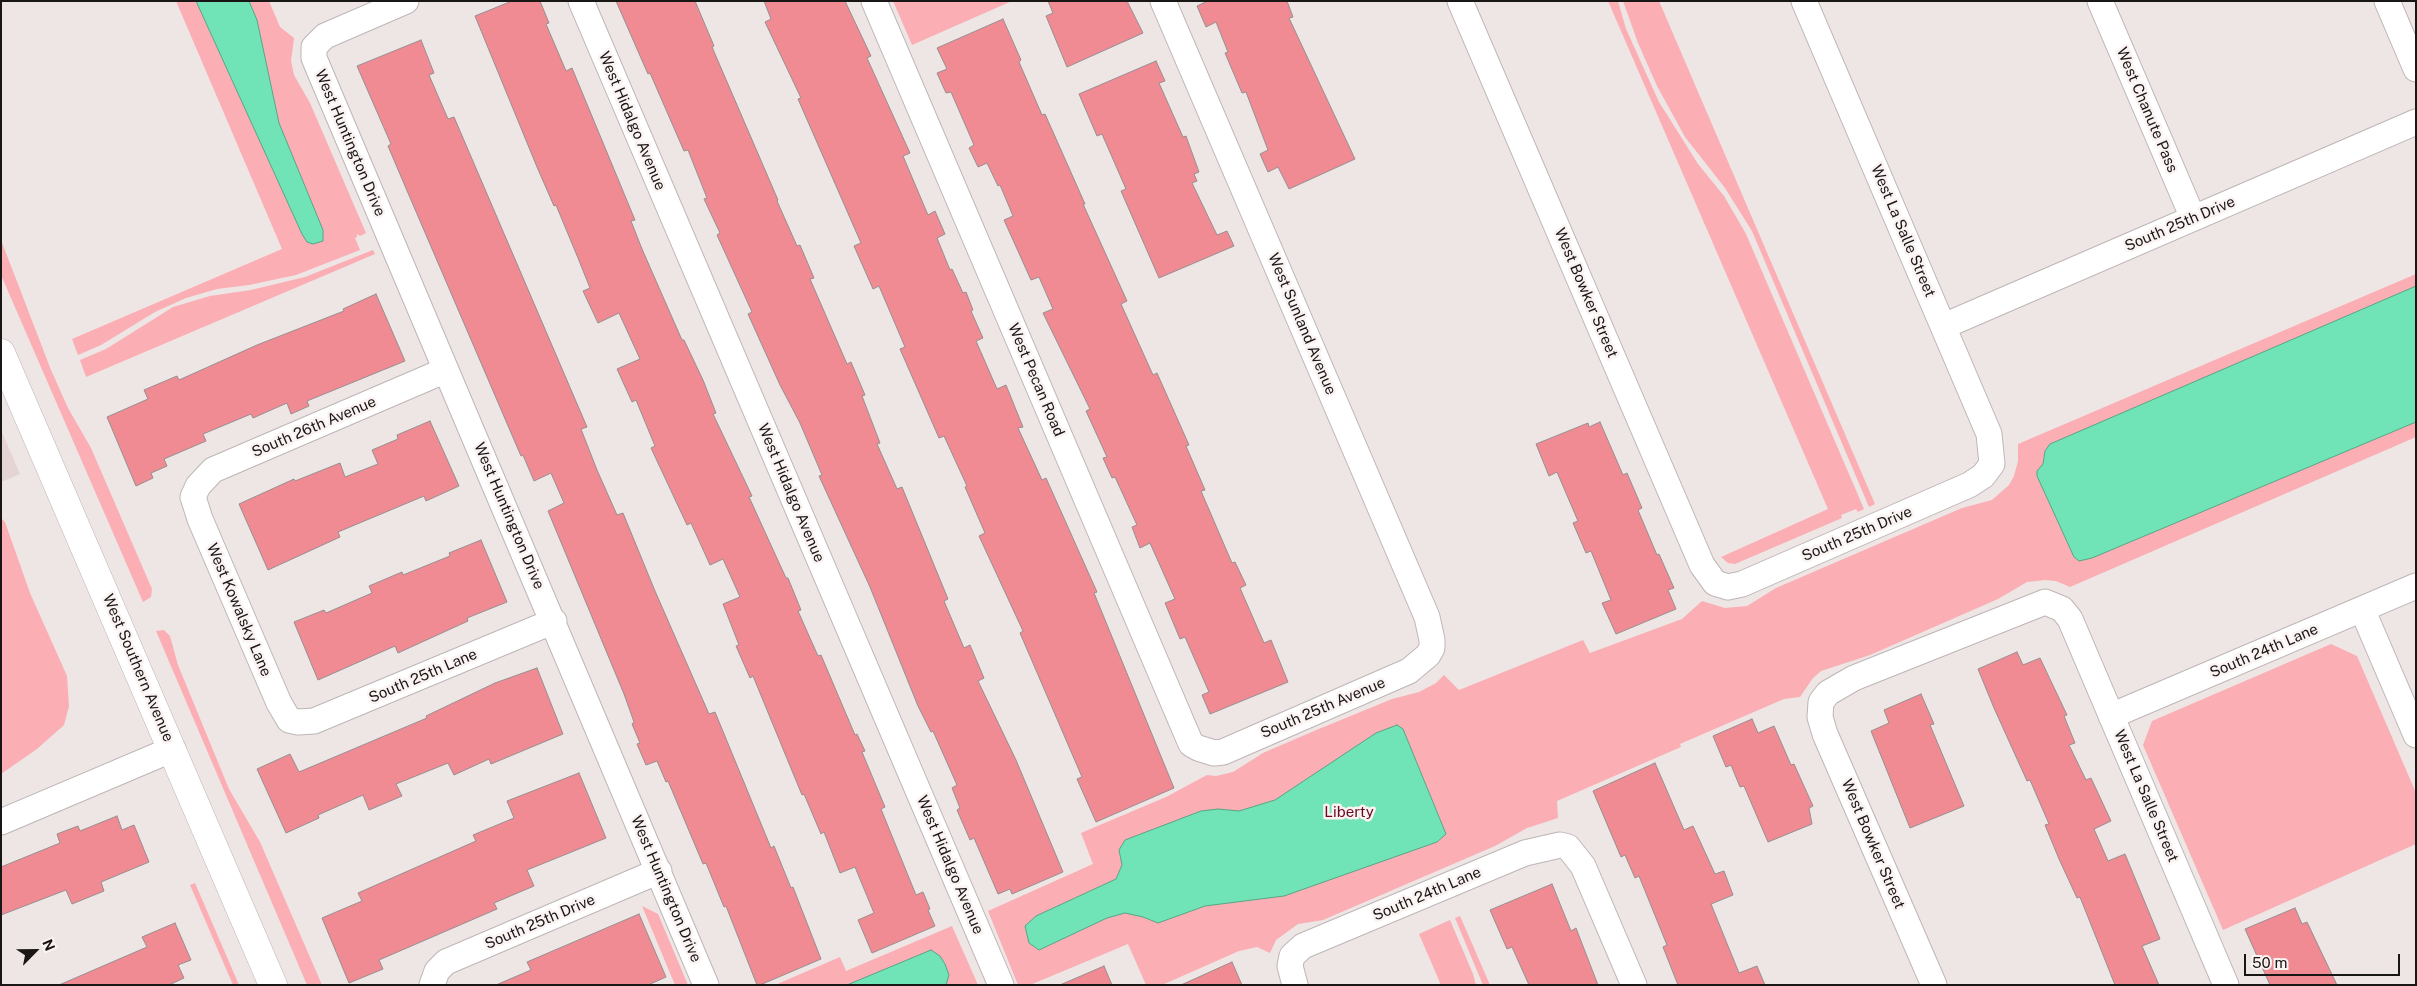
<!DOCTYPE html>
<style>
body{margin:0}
#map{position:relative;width:2417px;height:986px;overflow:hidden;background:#eee5e5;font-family:"Public Sans",sans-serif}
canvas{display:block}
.frame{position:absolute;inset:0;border:2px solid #191616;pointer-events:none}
.north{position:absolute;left:10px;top:926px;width:50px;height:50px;-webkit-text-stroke:4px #fbf2f2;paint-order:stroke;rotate:67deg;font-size:14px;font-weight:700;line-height:20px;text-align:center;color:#191616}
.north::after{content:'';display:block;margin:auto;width:18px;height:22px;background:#191616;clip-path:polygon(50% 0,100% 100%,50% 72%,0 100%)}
.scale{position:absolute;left:2244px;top:954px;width:156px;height:22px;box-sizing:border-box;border:2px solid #191616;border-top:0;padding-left:6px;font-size:15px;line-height:18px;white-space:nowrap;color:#191616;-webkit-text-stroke:4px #fbf2f2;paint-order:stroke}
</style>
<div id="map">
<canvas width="2417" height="986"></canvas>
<div class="frame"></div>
<div class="north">N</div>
<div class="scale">50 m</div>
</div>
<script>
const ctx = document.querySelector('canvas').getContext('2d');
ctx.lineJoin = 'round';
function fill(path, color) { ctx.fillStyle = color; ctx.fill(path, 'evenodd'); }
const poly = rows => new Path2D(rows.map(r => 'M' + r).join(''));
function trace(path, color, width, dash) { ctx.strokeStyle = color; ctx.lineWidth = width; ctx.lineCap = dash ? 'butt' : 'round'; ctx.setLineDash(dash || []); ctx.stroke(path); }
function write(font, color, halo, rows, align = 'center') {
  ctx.font = font + ' "Public Sans",sans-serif'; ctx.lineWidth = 5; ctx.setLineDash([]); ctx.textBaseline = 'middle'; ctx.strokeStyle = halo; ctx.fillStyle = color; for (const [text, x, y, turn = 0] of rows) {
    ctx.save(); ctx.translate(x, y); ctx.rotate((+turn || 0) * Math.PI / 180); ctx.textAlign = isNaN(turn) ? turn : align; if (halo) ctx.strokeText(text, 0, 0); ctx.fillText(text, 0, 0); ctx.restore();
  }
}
fill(poly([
 [1,430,20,474,1,482]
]), '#e5d4d4');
fill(poly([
 [176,1,269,1,280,27,294,38,291,61,294,75,310,103,366,233,360,236,357,234,357,237,355,238,360,250,296,275,249,285,217,289,186,298,155,312,101,345,78,355,72,339,282,249],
 [893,1,1012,1,912,45],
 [1608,1,1618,1,1626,29,1659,102,1698,164,1724,196,1746,234,1864,509,1858,512,1856,509,1841,515,1842,518,1735,564,1728,563,1721,557,1828,509],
 [1623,1,1659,1,1875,504,1869,507,1752,231,1725,188,1685,137,1657,86,1638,43],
 [1,240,51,370,68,408,91,448,152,589,151,597,143,602,1,275],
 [373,250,375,254,86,377,80,360,106,349,173,307,210,296,251,290,305,277],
 [2416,274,2416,437,2070,587,2056,581,2045,580,2027,582,1998,599,1870,655,1821,671,1813,678,1800,697,1784,699,1770,705,1680,744,1681,747,1557,801,1558,818,1527,828,1495,846,1323,920,1298,924,1276,940,1270,953,1257,947,1239,951,1162,985,1146,985,1128,944,1030,985,1018,985,988,911,1093,864,1081,833,1166,797,1207,775,1216,776,1233,772,1263,753,1314,731,1392,699,1419,692,1436,683,1444,675,1459,690,1583,640,1590,653,1682,619,1702,601,1725,608,1747,606,1776,588,1962,508,1992,500,2009,485,2014,476,2018,461,2018,444],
 [1,518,5,522,30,593,67,676,69,706,64,725,37,749,1,774],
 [164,630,170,636,178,665,229,789,260,842,322,985,307,985,156,631],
 [2331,644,2357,656,2416,793,2416,844,2223,930,2143,745,2152,721],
 [195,883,239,985,233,985,190,885],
 [642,906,658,914,688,985,675,985],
 [1460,916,1490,985,1483,985,1455,918],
 [1450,920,1473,974,1476,985,1441,985,1419,934],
 [952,926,978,985,775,985,840,957,846,971]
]), '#fbaeb3');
const water = poly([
 [196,1,249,1,257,20,279,123,323,230,323,241,313,244,307,242,302,234,196,1],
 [2416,286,2416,422,2092,558,2079,561,2074,557,2037,476,2037,471,2043,464,2045,451,2050,444,2416,286],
 [1397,725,1403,729,1446,834,1437,842,1284,896,1205,906,1158,923,1143,917,1125,913,1107,918,1039,950,1029,943,1025,926,1036,916,1116,879,1122,865,1119,850,1125,840,1201,811,1218,809,1239,811,1275,800,1376,733,1397,725],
 [931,950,940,956,945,964,949,975,946,985,847,985,931,950]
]);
fill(water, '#70e4b7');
trace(water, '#56a687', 1);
const building = poly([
 [512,1,540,1,549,23,546,24,566,71,572,68,635,220,631,221,642,249,682,340,684,340,703,380,716,413,713,414,752,496,749,497,786,578,788,578,801,610,798,611,818,656,821,655,855,735,857,734,865,751,862,752,885,807,881,809,916,895,923,892,930,909,928,910,935,926,872,953,858,920,874,913,855,867,840,873,824,832,821,834,804,794,802,795,753,676,750,678,736,646,739,645,723,604,740,597,723,559,710,565,691,523,687,525,651,448,655,446,636,400,632,402,617,369,640,359,619,313,598,323,583,291,590,288,578,258,556,205,554,206,537,167,475,16,512,1],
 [616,1,695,1,714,46,712,47,778,200,777,201,797,246,800,245,814,278,810,279,847,364,851,362,865,395,862,396,880,443,877,444,897,489,902,487,948,599,944,601,964,648,970,645,984,678,978,681,1016,760,1063,872,1012,894,1010,889,998,894,974,838,970,840,957,810,960,808,952,788,957,785,933,731,931,732,918,706,870,587,819,476,822,475,800,423,780,385,748,314,752,312,717,235,720,233,704,199,707,198,688,150,684,151,650,73,648,74,616,1],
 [764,1,845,1,871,56,867,58,910,153,903,156,928,215,935,211,945,234,937,238,950,270,952,269,963,293,966,292,973,310,971,311,983,338,976,341,997,389,1006,385,1023,427,1018,428,1042,480,1046,478,1097,592,1094,593,1174,788,1096,822,1077,779,1082,777,1020,633,1023,631,979,536,985,533,965,487,967,486,944,436,939,438,900,349,905,347,879,286,873,289,854,246,861,243,798,99,801,98,765,22,771,19,764,1],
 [1048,1,1127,1,1143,33,1067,67,1046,16,1053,13,1048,1],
 [1208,1,1287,1,1293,17,1289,18,1355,159,1289,189,1278,167,1268,172,1260,154,1268,150,1246,92,1242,93,1225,53,1228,52,1216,22,1206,27,1197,6,1208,1],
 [1003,19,1021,60,1019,62,1042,115,1045,114,1085,204,1083,204,1127,301,1121,304,1153,375,1157,373,1189,445,1186,446,1205,490,1201,491,1232,563,1235,562,1246,585,1240,588,1264,643,1271,640,1288,682,1210,714,1202,695,1209,692,1185,637,1180,639,1165,603,1175,599,1150,543,1140,548,1132,527,1137,525,1115,477,1112,478,1103,458,1107,457,1086,411,1090,409,1043,313,1053,309,1039,277,1031,280,1004,220,1013,216,1000,185,998,186,987,163,978,167,969,148,974,145,951,92,946,93,937,73,947,69,937,48,1003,19],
 [421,40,434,73,429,75,448,119,454,117,587,427,581,429,597,470,617,515,623,513,655,591,709,714,715,712,771,848,774,846,791,888,793,887,821,959,760,985,757,985,726,906,724,907,706,863,703,864,668,781,666,782,657,761,646,765,637,744,640,743,632,724,634,722,624,694,548,511,564,503,551,473,534,481,523,455,521,456,405,186,388,146,391,144,357,66,421,40],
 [1156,61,1165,81,1159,83,1183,137,1186,136,1199,172,1194,174,1197,181,1192,183,1217,235,1227,231,1234,246,1159,278,1121,191,1126,189,1102,134,1097,136,1079,94,1156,61],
 [376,294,405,361,307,401,309,406,291,414,287,403,253,418,251,414,203,434,206,441,164,459,167,466,151,473,153,478,136,486,107,417,148,399,144,390,177,376,179,380,257,345,344,311,343,309,376,294],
 [430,421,459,486,426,501,424,496,338,532,340,537,268,570,239,504,294,479,295,481,340,463,345,477,378,464,372,450,398,439,397,435,430,421],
 [1600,422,1623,475,1627,473,1642,508,1638,510,1657,555,1659,554,1674,588,1668,590,1676,609,1616,634,1602,603,1611,600,1591,551,1586,553,1573,523,1578,521,1557,472,1549,476,1536,444,1588,423,1589,427,1600,422],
 [481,540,507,602,467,618,468,621,398,653,395,646,318,680,294,622,324,610,326,613,372,593,369,586,402,572,403,575,450,556,449,553,481,540],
 [2017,652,2023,665,2040,658,2067,715,2064,716,2075,743,2069,745,2086,780,2091,778,2111,821,2094,829,2108,861,2125,854,2160,939,2142,946,2159,985,2115,985,2080,897,2077,898,2059,859,2045,825,2049,824,2030,780,2027,781,1994,708,1978,669,2017,652],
 [537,668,563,734,491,764,489,759,454,775,448,763,396,784,402,796,369,810,363,795,318,815,319,818,286,833,257,769,290,754,299,772,427,718,426,716,495,683,537,668],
 [1921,694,1934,724,1930,725,1964,806,1910,828,1871,731,1889,723,1884,710,1921,694],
 [1752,719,1758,733,1774,726,1791,765,1794,764,1813,806,1809,808,1812,824,1768,842,1744,786,1740,787,1731,765,1726,767,1713,736,1752,719],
 [1655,763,1684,830,1693,826,1715,874,1724,871,1733,895,1711,904,1739,973,1757,966,1765,985,1678,985,1663,947,1667,945,1639,876,1635,878,1625,855,1621,857,1593,791,1655,763],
 [579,773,606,838,527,870,534,886,494,903,497,909,379,960,383,969,349,983,322,918,362,901,358,893,476,841,473,835,514,818,507,801,579,773],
 [117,816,122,830,134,825,149,862,101,882,104,891,72,904,66,890,1,915,1,867,60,843,57,834,78,826,80,831,117,816],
 [1552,884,1571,931,1576,928,1598,985,1529,985,1512,947,1507,949,1490,910,1552,884],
 [2295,908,2302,924,2307,922,2337,985,2270,985,2245,929,2295,908],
 [639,914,666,977,648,985,496,985,531,970,527,962,639,914],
 [175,923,191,960,178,965,184,978,169,985,59,985,147,947,142,937,175,923],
 [1232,962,1242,985,1181,985,1232,962],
 [1104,966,1112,985,1060,985,1104,966]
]);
fill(building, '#f08a93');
trace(building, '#978e8f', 1);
const minor = poly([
 [406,1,325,36,314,47,314,58,706,985],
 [581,1,1001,985],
 [874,1,1191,744,1198,748,1214,753,1223,752,1409,671,1428,655,1432,648,1432,640,1427,617,1163,1],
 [1460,1,1702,565,1715,583,1728,587,1742,584,1969,485,1983,476,1992,464,1989,434,1804,1],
 [2100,1,2193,218],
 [2387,1,2416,69],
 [1944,326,2416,122],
 [446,370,213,470,198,486,193,497,200,519,279,703,289,720,298,722,314,721,554,621],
 [2362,609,2416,735],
 [2111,716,2416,586],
 [1,822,173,749],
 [432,985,437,971,446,962,659,871],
 [1295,985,1290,966,1292,956,1303,946,1525,853,1560,845,1568,847,1583,866,1634,985],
 [1934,985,1825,734,1820,717,1821,702,1828,693,1854,678,2045,602,2062,609,2070,619,2226,985]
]);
const major = poly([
 [1,353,273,985]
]);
trace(minor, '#beb5b6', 27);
trace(major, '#beb5b6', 29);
trace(minor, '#fff', 25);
trace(major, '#fff', 28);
write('15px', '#191616', '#fbf2f2', [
 ["West Chanute Pass",2147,110,67],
 ["West Hidalgo Avenue",632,121,67],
 ["West Huntington Drive",350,143,67],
 ["South 25th Drive",2180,224,-23],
 ["West La Salle Street",1903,231,67],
 ["West Bowker Street",1586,293,67],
 ["West Sunland Avenue",1302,324,67],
 ["West Pecan Road",1036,380,67],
 ["South 26th Avenue",314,427,-23],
 ["West Hidalgo Avenue",791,493,67],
 ["West Huntington Drive",509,516,67],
 ["South 25th Drive",1857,534,-23],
 ["West Kowalsky Lane",239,610,67],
 ["South 24th Lane",2264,651,-23],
 ["West Southern Avenue",138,668,67],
 ["South 25th Lane",423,676,-23],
 ["South 25th Avenue",1323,708,-23],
 ["West La Salle Street",2146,796,67],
 ["West Bowker Street",1873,844,67],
 ["West Hidalgo Avenue",950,865,67],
 ["West Huntington Drive",666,889,67],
 ["South 24th Lane",1427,894,-23],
 ["South 25th Drive",540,922,-23]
]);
write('15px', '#670a21', '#fbf2f2', [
 ["Liberty",1349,812]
]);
</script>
